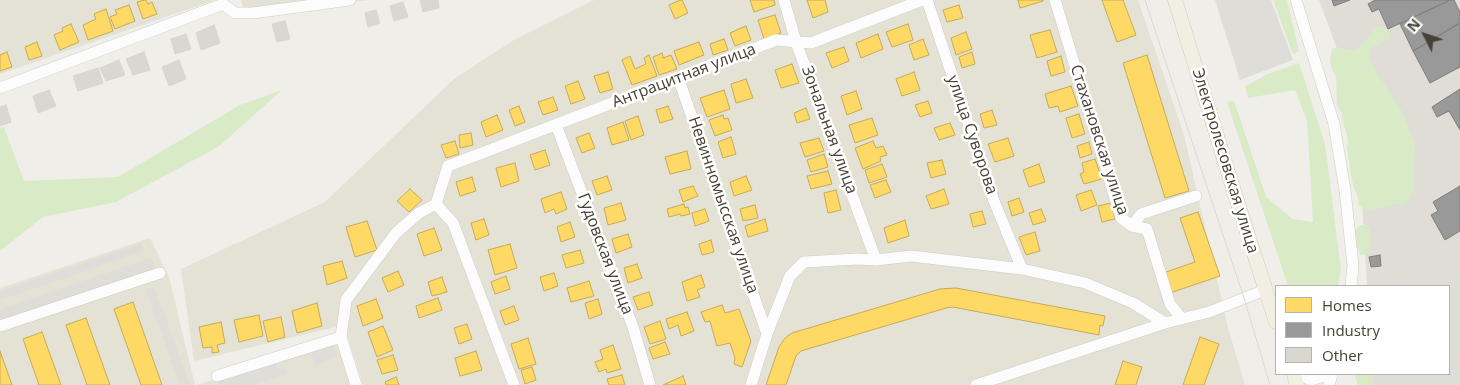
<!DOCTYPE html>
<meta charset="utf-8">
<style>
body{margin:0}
#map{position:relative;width:1460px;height:385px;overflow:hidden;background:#f0eee8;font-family:"Open Sans",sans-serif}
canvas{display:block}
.legend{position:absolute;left:1275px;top:285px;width:175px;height:90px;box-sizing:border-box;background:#fff;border:1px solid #b5b3ae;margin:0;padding:6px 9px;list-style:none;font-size:15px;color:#454134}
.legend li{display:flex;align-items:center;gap:10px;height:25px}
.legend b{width:25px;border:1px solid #b5b3ae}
.north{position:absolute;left:1400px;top:10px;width:50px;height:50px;-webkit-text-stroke:4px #fff;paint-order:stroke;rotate:311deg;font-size:14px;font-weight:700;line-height:20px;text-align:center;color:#454134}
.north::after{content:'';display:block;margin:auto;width:18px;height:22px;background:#454134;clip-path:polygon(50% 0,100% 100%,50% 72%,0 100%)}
</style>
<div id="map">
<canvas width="1460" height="385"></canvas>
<ul class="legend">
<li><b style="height:14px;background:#ffd966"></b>Homes</li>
<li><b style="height:14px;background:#999"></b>Industry</li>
<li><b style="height:14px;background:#d9d7d0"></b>Other</li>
</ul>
<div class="north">N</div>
</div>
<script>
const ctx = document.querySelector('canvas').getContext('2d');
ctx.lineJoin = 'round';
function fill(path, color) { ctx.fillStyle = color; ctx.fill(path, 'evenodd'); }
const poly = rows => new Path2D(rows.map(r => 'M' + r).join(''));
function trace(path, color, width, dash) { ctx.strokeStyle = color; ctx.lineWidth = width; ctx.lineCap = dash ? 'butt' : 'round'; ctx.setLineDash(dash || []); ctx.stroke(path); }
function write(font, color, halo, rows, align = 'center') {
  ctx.font = font + ' "Open Sans",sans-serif'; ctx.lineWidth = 5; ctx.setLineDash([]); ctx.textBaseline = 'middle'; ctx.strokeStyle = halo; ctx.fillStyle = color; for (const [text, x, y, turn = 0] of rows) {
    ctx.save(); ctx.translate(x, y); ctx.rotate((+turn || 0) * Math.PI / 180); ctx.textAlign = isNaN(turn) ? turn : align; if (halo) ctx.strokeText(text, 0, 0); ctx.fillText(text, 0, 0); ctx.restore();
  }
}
fill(poly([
 [0,0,212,0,212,1,0,74],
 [241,0,370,0,245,15],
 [594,0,1138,0,1184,135,1228,328,1245,385,363,385,344,325,194,361,181,269,325,202,454,79,514,40],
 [150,238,169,277,195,385,0,385,0,288],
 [336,338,352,385,197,385]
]), '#e4e1d5');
fill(poly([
 [1319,0,1460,0,1460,385,1373,385,1372,374,1449,374,1449,286,1367,286,1356,100]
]), '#e0ddd6');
fill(poly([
 [1273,0,1287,0,1299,51,1293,54],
 [1384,27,1389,32,1389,39,1371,48,1369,55,1373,67,1401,110,1411,133,1415,144,1413,173,1414,183,1412,195,1408,201,1404,204,1396,204,1369,211,1359,206,1357,194,1353,186,1347,149,1348,142,1347,135,1343,124,1342,113,1337,105,1336,77,1331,67,1330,60,1332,48,1355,50,1362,45,1372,34,1373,28],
 [1299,63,1325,144,1341,269,1338,286,1288,286,1227,102,1234,101,1266,197,1293,219,1313,222,1307,120,1295,90,1248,98,1245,86,1268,74],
 [282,90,218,147,116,202,43,217,0,251,0,129,4,127,24,181,118,177,240,105],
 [1361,225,1367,225,1371,234,1370,249,1367,254,1361,255,1357,248,1354,231],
 [1354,374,1372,374,1373,385,1358,385]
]), '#d9ebc6');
fill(poly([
 [1215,0,1271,0,1293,60,1240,80],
 [141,243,144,251,0,300,0,291],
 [151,258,156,271,0,324,0,309],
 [1455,258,1460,272,1460,353,1454,357,1460,371,1460,385,1373,385,1372,374,1449,374,1449,286,1390,286],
 [154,287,190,385,180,385,146,290],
 [332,342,337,357,315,365,310,350],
 [275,363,277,370,284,367,286,374,254,385,218,385,217,382]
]), '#dfddd8');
const homes = poly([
 [144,0,146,0,148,4,152,2,157,14,143,19,137,2,144,0],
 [680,0,682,0,688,13,675,19,669,5,680,0],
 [750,0,774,0,775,5,754,12,750,0],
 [807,0,825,0,828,12,813,18,807,0],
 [1018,0,1043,0,1043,1,1020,8,1018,0],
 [1102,0,1123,0,1136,35,1117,42,1102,0],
 [129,5,135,21,115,29,110,17,117,14,115,10,129,5],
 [959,5,963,18,947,22,943,10,959,5],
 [106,9,113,31,88,40,83,25,96,19,94,14,106,9],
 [775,15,781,33,764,39,758,20,775,15],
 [71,24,79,42,60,50,54,35,63,31,62,28,71,24],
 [908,24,913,40,892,47,886,32,908,24],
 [746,26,751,40,735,46,730,33,746,26],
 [1050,30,1057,52,1037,58,1030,35,1050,30],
 [966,32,972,49,956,55,951,38,966,32],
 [878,34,883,49,861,58,856,43,878,34],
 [724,39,728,50,713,55,710,44,724,39],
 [923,39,929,55,914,60,909,45,923,39],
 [37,42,42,56,29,60,25,47,37,42],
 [699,42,704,55,679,65,674,51,699,42],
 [844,47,849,61,832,68,826,53,844,47],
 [7,52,12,67,0,71,0,55,7,52],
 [972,52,975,64,962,68,959,57,972,52],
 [662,53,663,58,671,55,677,69,659,75,653,57,662,53],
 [649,55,657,76,632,85,622,60,630,56,635,69,646,64,644,58,649,55],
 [1147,55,1189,191,1165,198,1123,63,1147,55],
 [1061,56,1065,72,1051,76,1047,61,1061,56],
 [792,64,799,83,781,88,775,70,792,64],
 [608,72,613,89,600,93,594,76,608,72],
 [914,72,920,90,902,96,896,79,914,72],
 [746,79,753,98,736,103,731,84,746,79],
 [578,81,585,99,571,104,565,86,578,81],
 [1071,86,1078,106,1060,112,1058,106,1049,108,1045,94,1071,86],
 [724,90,730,109,707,117,700,98,724,90],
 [856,91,862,109,847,115,841,96,856,91],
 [553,97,558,110,543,115,538,102,553,97],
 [928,101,932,113,920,117,915,105,928,101],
 [519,106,525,122,515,126,509,110,519,106],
 [668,106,673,119,660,123,656,110,668,106],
 [806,108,810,119,797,123,794,113,806,108],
 [992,110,997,125,984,128,980,114,992,110],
 [1079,114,1085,134,1072,138,1066,118,1079,114],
 [497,115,503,130,486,137,481,122,497,115],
 [723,115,724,119,728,118,732,130,715,136,709,120,723,115],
 [638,116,644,135,631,140,625,121,638,116],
 [872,118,878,135,855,143,849,125,872,118],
 [623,122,629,140,612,145,607,128,623,122],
 [950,123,955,135,939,140,934,128,950,123],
 [471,133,473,145,460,148,459,135,471,133],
 [589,133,595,148,582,153,576,138,589,133],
 [731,137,736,154,723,158,718,142,731,137],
 [819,138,824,151,805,157,800,143,819,138],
 [1008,138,1014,156,995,162,988,144,1008,138],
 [455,141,459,154,446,158,441,145,455,141],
 [873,141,876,148,883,146,887,155,880,157,881,161,863,169,855,148,873,141],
 [1089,142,1092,154,1080,158,1077,146,1089,142],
 [545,150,550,165,535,170,530,155,545,150],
 [687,151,691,169,670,174,665,157,687,151],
 [824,154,828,167,811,172,807,160,824,154],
 [1095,159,1102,179,1084,184,1080,174,1084,172,1082,163,1095,159],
 [942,160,946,174,931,178,927,163,942,160],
 [515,163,519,181,501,187,496,168,515,163],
 [882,164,887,177,869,183,865,170,882,164],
 [1039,164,1045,182,1029,187,1023,170,1039,164],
 [828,171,832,184,811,189,807,176,828,171],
 [607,176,612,190,597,195,592,181,607,176],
 [746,176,752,190,734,196,730,182,746,176],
 [472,177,476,191,460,196,456,182,472,177],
 [886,180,891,192,875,198,870,185,886,180],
 [693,186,698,196,683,202,679,190,693,186],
 [410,189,422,200,409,212,397,201,410,189],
 [944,189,949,204,931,209,926,196,944,189],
 [836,190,841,210,828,213,824,193,836,190],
 [1091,190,1097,205,1081,211,1076,195,1091,190],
 [561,192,567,209,556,214,554,209,545,213,541,199,561,192],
 [1019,198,1024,212,1012,216,1008,202,1019,198],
 [621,203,626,220,608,225,604,208,621,203],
 [1111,203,1115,219,1102,222,1098,206,1111,203],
 [684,204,685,208,688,207,690,214,681,216,680,214,669,217,667,209,684,204],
 [755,205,758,218,743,221,740,209,755,205],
 [705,209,709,221,695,226,692,213,705,209],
 [1041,209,1046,221,1033,225,1029,213,1041,209],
 [982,211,986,224,973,227,970,214,982,211],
 [1198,212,1220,276,1170,293,1163,273,1195,262,1180,218,1198,212],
 [484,219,489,235,476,240,471,223,484,219],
 [765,219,768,231,748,237,745,226,765,219],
 [905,220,909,236,888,243,884,228,905,220],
 [367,221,377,250,355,257,346,227,367,221],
 [570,222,575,237,561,242,557,227,570,222],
 [434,228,442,250,424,256,417,234,434,228],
 [1035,232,1040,251,1026,255,1019,237,1035,232],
 [628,234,632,247,616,253,612,239,628,234],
 [711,240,714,252,702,255,699,244,711,240],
 [510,244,517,268,495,275,488,250,510,244],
 [580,250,584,263,566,268,562,255,580,250],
 [342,261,347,278,327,285,323,266,342,261],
 [637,264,642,278,628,283,624,268,637,264],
 [398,271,404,285,388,292,382,278,398,271],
 [554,273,558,286,544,291,540,277,554,273],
 [701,275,705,287,697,290,700,297,687,301,682,282,701,275],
 [506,276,510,289,495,294,491,282,506,276],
 [442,277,447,292,432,296,428,282,442,277],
 [589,281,594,296,571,302,567,288,589,281],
 [956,288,1105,316,1103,326,1100,325,1099,335,953,307,946,308,801,351,796,356,786,385,766,385,779,347,785,338,792,333,940,289,956,288],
 [649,292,653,305,638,310,633,297,649,292],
 [438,298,442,310,419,318,416,306,438,298],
 [376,299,383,318,363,326,357,306,376,299],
 [598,299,602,314,589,319,585,303,598,299],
 [133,302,162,385,141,385,114,309,133,302],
 [317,303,322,326,297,333,292,311,317,303],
 [722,305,725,313,739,309,751,341,742,367,734,364,735,358,730,343,717,346,710,321,705,322,701,312,722,305],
 [514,306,519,320,505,325,500,311,514,306],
 [687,312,694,331,681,336,678,325,669,329,666,319,687,312],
 [259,315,263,336,239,342,234,320,259,315],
 [281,317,285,337,268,342,263,321,281,317],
 [86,318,110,385,87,385,66,325,86,318],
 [660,321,666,339,650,344,644,327,660,321],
 [221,322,225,343,217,345,219,352,212,353,212,347,203,348,199,327,221,322],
 [467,324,472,339,459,344,454,328,467,324],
 [383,326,393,350,377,357,368,332,383,326],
 [42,332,61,385,39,385,23,339,42,332],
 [1200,337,1219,344,1204,385,1183,385,1200,337],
 [528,338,536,364,519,369,511,344,528,338],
 [665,342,670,354,653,359,649,348,665,342],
 [613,345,621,369,607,373,606,369,599,372,595,362,603,359,600,350,613,345],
 [0,351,12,385,0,385,0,351],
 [476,351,482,370,460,376,455,358,476,351],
 [393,355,398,370,382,374,377,360,393,355],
 [1123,361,1142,367,1136,385,1115,385,1123,361],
 [532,367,536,380,525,384,521,370,532,367],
 [622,375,625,385,609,385,607,379,622,375],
 [683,376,686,385,663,385,683,376],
 [396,377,399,385,386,385,385,382,396,377]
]);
fill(homes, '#ffd966');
trace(homes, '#c7ab57', 1);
const industry = poly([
 [1332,0,1350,0,1334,6,1332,0],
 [1375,0,1450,0,1388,29,1379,9,1372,12,1368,4,1375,0],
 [1450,0,1454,0,1460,12,1460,23,1413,51,1400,24,1450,0],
 [1460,23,1460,67,1430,83,1413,51,1460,23],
 [1460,89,1460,130,1449,111,1437,117,1432,107,1460,89],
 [1460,186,1460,231,1445,240,1431,215,1438,211,1433,202,1460,186],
 [1380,255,1381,266,1371,267,1369,257,1380,255]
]);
fill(industry, '#999');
trace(industry, '#807f7b', 1);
const building = poly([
 [420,0,438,0,439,8,423,12,420,0],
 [403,2,408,17,394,21,390,6,403,2],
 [376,10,380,23,368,27,365,13,376,10],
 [285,21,290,39,277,42,272,24,285,21],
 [214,25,220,43,201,50,196,33,214,25],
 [186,34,191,49,175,54,171,39,186,34],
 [144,52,150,70,133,75,126,59,144,52],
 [119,60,125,75,106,81,100,68,119,60],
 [179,60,186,79,169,86,162,67,179,60],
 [98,68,103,83,78,91,73,76,98,68],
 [49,90,56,106,38,113,33,96,49,90],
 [6,105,11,122,0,126,0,107,6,105]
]);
fill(building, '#d9d7d0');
trace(building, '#d8d5ce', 1);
const minor = poly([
 [784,0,796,42,876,260],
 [927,0,994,201,1022,269],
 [1055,0,1121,218,1132,226,1147,229,1170,304,1182,319],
 [1296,0,1334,124,1345,190,1353,266,1351,286],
 [223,4,235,13,253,13,350,0],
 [678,77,767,334],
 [0,88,223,4],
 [556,125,633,327,650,385],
 [1132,226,1141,214,1196,196],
 [0,326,160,273],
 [1299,374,1311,380,1321,377,1325,374],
 [217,376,341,337],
 [356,385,341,337,346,300,396,233,419,213,436,204],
 [514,385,453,223,436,204,448,166,776,40,811,43,922,0],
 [751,385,767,334,790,276,804,262,857,259,876,260,911,256,1022,269,1085,283,1133,303,1165,323],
 [976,385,1165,323,1209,312,1265,290],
 [1329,385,1332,374]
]);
const major = poly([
 [1175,0,1232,185,1276,322],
 [1294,374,1297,385]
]);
trace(minor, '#ceccc6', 12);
trace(major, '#d3cdb4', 15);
trace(minor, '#fdfcfc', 11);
trace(major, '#f1eee2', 14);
trace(poly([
 [1145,0,1244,298,1270,385]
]), '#d9d9d8', 1);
write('16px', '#454134', '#fff', [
 ["Антрацитная улица",684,76,-21],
 ["Зональная улица",829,130,70],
 ["улица Суворова",972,135,71],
 ["Стахановская улица",1099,140,72],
 ["Электролесовская улица",1225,161,73],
 ["Невинномысская улица",723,205,71],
 ["Гудовская улица",605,254,69]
]);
</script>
